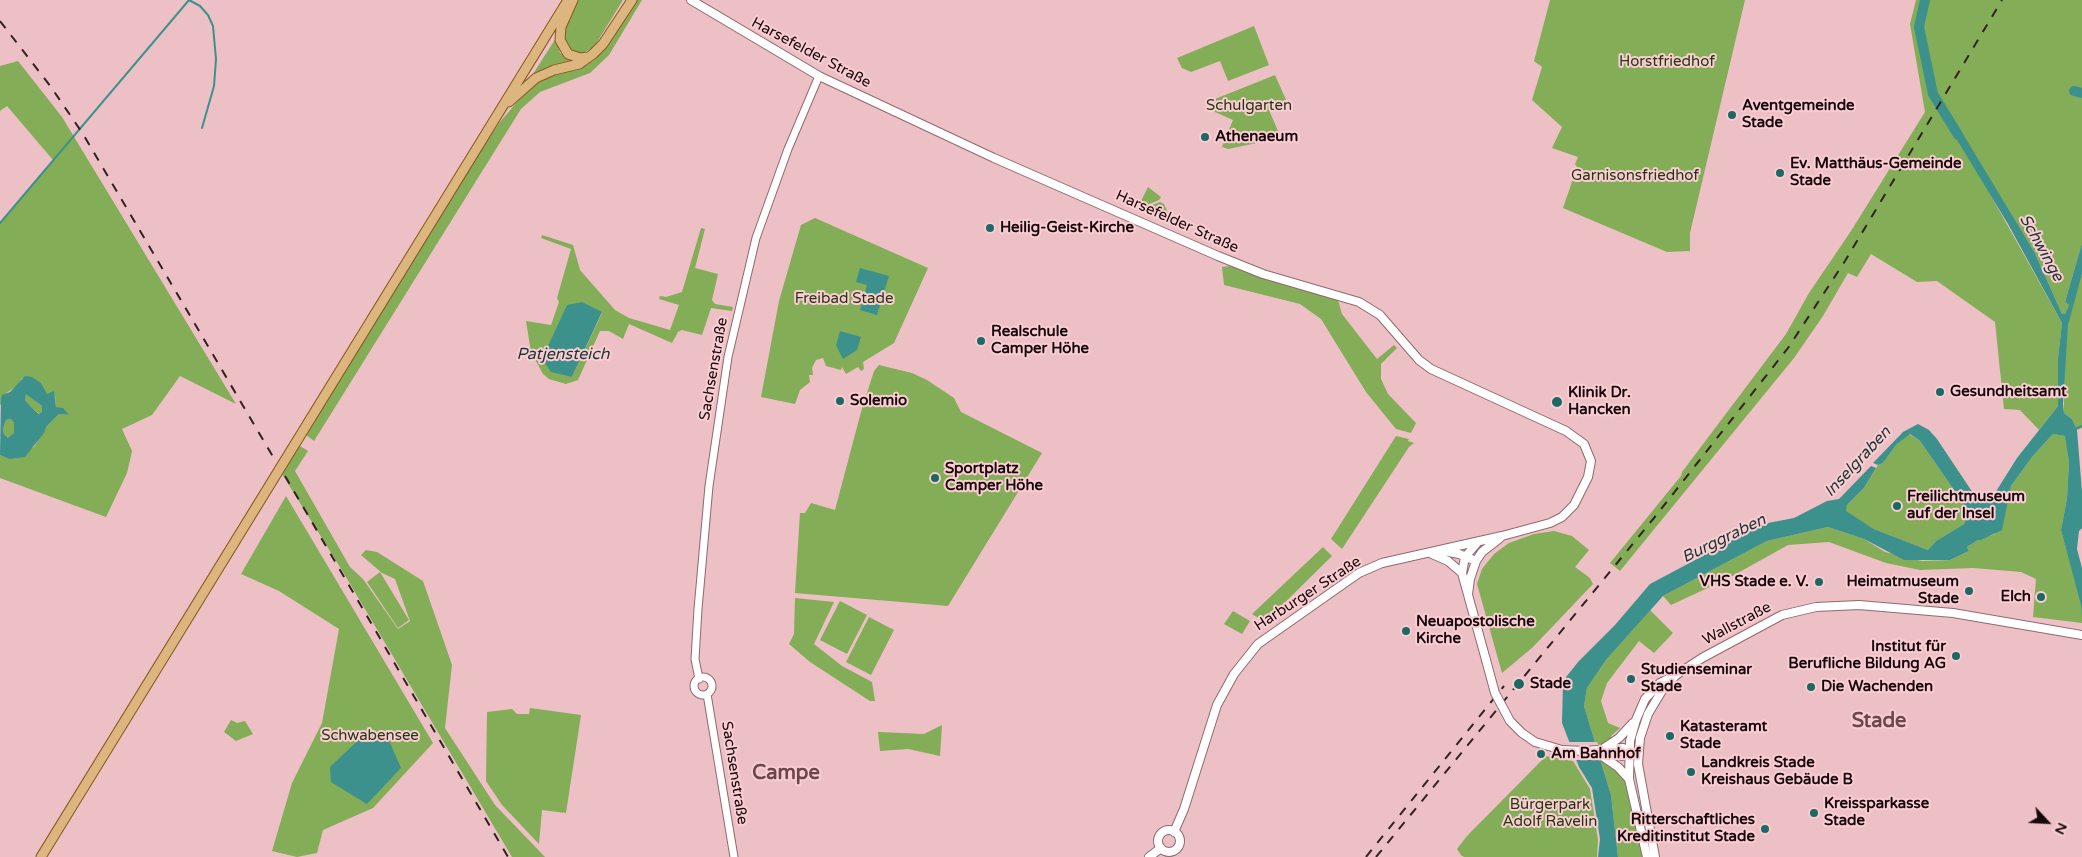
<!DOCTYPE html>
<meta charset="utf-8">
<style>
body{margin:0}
#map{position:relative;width:2082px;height:857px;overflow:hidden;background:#ecc0c5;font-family:"Varela Round",sans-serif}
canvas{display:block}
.north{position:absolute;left:2022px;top:797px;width:50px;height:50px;-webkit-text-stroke:4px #f9cdd2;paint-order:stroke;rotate:115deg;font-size:14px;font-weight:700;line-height:20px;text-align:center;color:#17090b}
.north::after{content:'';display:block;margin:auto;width:18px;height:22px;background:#17090b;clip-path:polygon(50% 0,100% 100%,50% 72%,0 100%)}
</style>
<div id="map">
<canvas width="2082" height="857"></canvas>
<div class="north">N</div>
</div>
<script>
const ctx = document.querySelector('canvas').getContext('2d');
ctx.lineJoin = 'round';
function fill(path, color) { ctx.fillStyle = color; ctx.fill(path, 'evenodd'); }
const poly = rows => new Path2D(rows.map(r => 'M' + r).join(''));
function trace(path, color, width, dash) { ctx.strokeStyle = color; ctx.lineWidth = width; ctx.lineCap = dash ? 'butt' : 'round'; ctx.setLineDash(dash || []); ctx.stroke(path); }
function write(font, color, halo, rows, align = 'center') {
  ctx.font = font + ' "Varela Round",sans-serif'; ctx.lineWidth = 4; ctx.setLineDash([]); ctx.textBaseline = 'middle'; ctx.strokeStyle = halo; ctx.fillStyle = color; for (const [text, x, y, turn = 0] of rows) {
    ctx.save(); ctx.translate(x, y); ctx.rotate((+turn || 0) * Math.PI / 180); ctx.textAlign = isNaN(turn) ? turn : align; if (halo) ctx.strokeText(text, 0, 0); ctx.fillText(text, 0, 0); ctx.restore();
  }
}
fill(poly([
 [576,0,623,0,594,47,579,55,566,49,562,36],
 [635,0,642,0,609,55,590,73,540,92,521,109,314,441,306,435,465,174,500,122,528,89,550,75,593,61,605,48],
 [1550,0,1745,0,1690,233,1690,251,1667,252,1563,208,1577,167,1575,164,1578,157,1552,148,1562,127,1532,100,1542,67,1534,61],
 [1916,0,2082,0,2082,243,2065,302,2069,305,2065,314,2062,314,2035,253,1954,120,1951,124,2062,323,2058,358,2058,406,2039,430,2020,410,2004,409,1995,322,1937,281,1917,282,1871,254,1857,277,1848,273,1823,316,1794,358,1620,571,1610,563,1681,476,1682,472,1786,334,1809,293,1851,231,1925,112,1910,24],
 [1254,26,1269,65,1228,81,1220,61,1191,72,1182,68,1177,58],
 [556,38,560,53,575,62,548,67,531,77],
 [18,61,62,117,236,404,180,376,152,415,122,429,132,451,127,473,106,517,0,478,0,455,9,459,34,447,46,427,59,414,69,415,56,407,55,396,47,394,43,389,22,378,18,385,5,394,0,406,0,223,53,160,7,106,0,111,0,66],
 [1275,75,1287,102,1269,110,1281,138,1228,149,1222,147,1233,120,1215,112,1210,101],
 [1148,187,1161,197,1159,200,1144,206,1126,201,1128,196,1141,201],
 [1160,202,1164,204,1171,220,1145,208],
 [815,218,928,268,894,343,863,362,864,369,861,371,858,367,846,374,842,367,841,370,826,366,823,358,816,360,812,368,813,375,809,375,810,382,800,390,795,404,761,397,779,301,801,225],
 [701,228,705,229,695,268,718,274,712,300,715,304,733,307,732,311,711,308,702,335,682,330,678,332,672,343,629,324,623,339,609,331,600,331,578,380,566,384,549,379,543,374,531,352,526,321,551,325,559,302,557,298,571,249,541,238,542,235,573,245,580,270,615,310,629,318,670,330,679,305,659,299,660,296,666,297,682,292],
 [567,305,602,313,572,377],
 [1230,266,1338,300,1342,314,1377,359,1394,345,1397,348,1381,364,1381,379,1388,394,1416,423,1411,433,1396,429,1366,392,1321,319,1300,304,1224,285,1222,267],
 [2082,274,2082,428,2077,430,2072,419,2064,413,2064,361,2068,319],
 [879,365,912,373,927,380,954,398,961,412,1042,453,948,606,795,593,800,513,805,513,811,503,835,510,861,412,874,371],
 [26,393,42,406,42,412,40,414,35,411,25,400],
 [11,419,14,423,14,433,11,438,8,438,4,434,3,429,6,420],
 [1909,434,1920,441,1970,513,1964,524,1936,541,1928,550,1874,529,1845,511,1847,505,1864,488,1878,465,1883,463,1896,445],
 [2053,434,2066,436,2069,462,2067,498,2061,530,2082,605,2082,623,2033,617,2036,579,2021,572,1973,568,1920,570,1886,563,1829,542,1788,545,1727,579,1671,605,1663,596,1767,541,1828,527,1864,539,1885,552,1922,561,1950,560,1969,551,1967,547,1978,540,1995,534,2011,486,2032,457],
 [1396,436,1409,439,1408,441,1414,443,1409,447,1342,549,1331,539],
 [300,446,308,451,295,471,350,567,363,579,398,629,410,621,395,579,382,573,361,555,366,550,377,552,423,581,452,665,445,728,495,805,545,857,512,857,343,572,282,474],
 [286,496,433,743,373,808,323,830,317,853,297,857,272,851,292,783,322,723,339,629,279,591,241,574],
 [1554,531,1572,536,1589,550,1575,567,1590,578,1593,584,1533,647,1502,673,1477,584,1482,569,1494,554,1509,543,1534,534],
 [1323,547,1332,556,1265,622,1252,614],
 [380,572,409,620,398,628,367,582],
 [795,598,834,602,814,644,842,666,872,682,875,701,870,701,810,662,789,644,794,634],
 [840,601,867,615,847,654,820,640],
 [1650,610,1673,633,1654,653,1639,641,1607,683,1601,701,1608,723,1620,728,1611,736,1615,769,1624,778,1630,793,1643,857,1618,857,1611,795,1584,706,1587,688,1606,660],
 [1233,611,1250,621,1242,634,1224,624],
 [869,617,894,630,871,675,846,662],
 [530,708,581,715,566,813,542,810,539,844,502,805,486,781,487,712,512,709,517,714,529,714],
 [231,720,237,723,245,721,253,734,236,741,224,732],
 [942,725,940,756,908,749,880,751,878,732,924,734],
 [1546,756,1573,761,1590,789,1598,840,1597,857,1464,857,1461,855,1457,849,1467,836]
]), '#83ad57');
fill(poly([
 [1954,119,2035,253,2062,314,2065,314,2069,305,2065,302,2082,243,2082,274,2068,325,2063,404,2064,413,2072,419,2077,430,2082,492,2082,528,2079,531,2077,549,2082,568,2082,617,2081,605,2061,530,2067,498,2069,462,2065,436,2053,434,2032,457,2011,486,2002,530,1981,540,1978,540,1967,547,1969,551,1950,560,1904,560,1864,539,1828,527,1767,541,1663,596,1606,660,1587,688,1584,706,1611,795,1618,857,1598,857,1600,839,1592,788,1579,767,1562,723,1563,681,1578,662,1615,625,1650,584,1742,535,1768,523,1794,518,1827,501,1839,499,1871,466,1876,468,1864,488,1847,505,1846,511,1874,529,1928,550,1936,541,1964,524,1970,513,1920,441,1910,434,1896,445,1883,463,1878,465,1873,463,1903,432,1918,424,1929,430,1937,439,1979,502,1990,501,2017,458,2058,406,2058,358,2062,323,2008,224,1948,125],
 [860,268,889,276,877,315,860,310,867,285,856,282],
 [582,302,602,312,572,377,551,372,542,359,567,305],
 [840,331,861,337,857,350,843,359,836,345],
 [25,376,32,377,41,383,47,394,54,391,56,407,63,408,69,415,59,414,46,427,44,433,25,457,9,459,0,455,1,399,2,395,10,392],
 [26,394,42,406,42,412,39,414,35,411,25,400],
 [11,419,14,423,14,433,8,438,4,434,3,429,6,420],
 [369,730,387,736,401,768,367,804,331,782,330,767]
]), '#3d918d');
fill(poly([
 [1566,742,1597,742,1606,763,1598,760,1573,760]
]), '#ecc0c5');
trace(poly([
 [0,223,189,0,200,6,208,15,213,26,216,59,214,86,202,128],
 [2075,429,2082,426]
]), '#3d918d', 2);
trace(poly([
 [1925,0,1919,27,1933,94,1958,135],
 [2074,91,2082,93]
]), '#3d918d', 10);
const tertiary = poly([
 '694 686a9 9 0 1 1 18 0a9 9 0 1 1-18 0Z',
 [699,679,695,659,698,609,709,486,728,357,756,238,788,149,819,76],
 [707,694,734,857]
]);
const secondary = poly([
 [691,0,819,76,994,158,1218,256,1263,274,1359,302,1380,315,1419,360,1431,369,1566,431,1584,444,1591,461,1588,477,1574,505,1562,517,1550,523,1502,536,1382,563,1359,573,1258,644,1234,674,1217,705,1184,809,1174,832],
 [1478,542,1465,557,1462,573,1486,660],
 [1444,551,1459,554,1476,561],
 [1432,554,1448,561,1462,573],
 [1468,594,1470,579,1476,561,1482,552,1500,538],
 [1604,748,1619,738,1633,723],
 [1562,750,1585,751,1623,748,1631,751],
 [1590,752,1623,756,1632,753],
 [1602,756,1618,767,1629,779],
 '1158 841a11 11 0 1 1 22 0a11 11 0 1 1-22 0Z',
 [1149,857,1161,848],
 [1647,857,1629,779,1630,741,1636,720,1645,699,1660,683,1674,676],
 [1655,857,1638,764,1640,738,1648,714,1663,689,1676,675,1702,658,1782,615,1816,607,1859,605,1953,613,2082,635]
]);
const primary = poly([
 [573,0,561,27,560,40,568,54,580,58,588,57],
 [509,102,536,78,554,70,579,64,593,54,603,44,632,0],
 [41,857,568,0]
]);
trace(tertiary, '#90696e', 9);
trace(secondary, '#90696e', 10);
trace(primary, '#88591f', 11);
trace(tertiary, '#fff', 7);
trace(secondary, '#fff', 8);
trace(primary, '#dcb57f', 9);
trace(poly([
 [0,21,51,87,83,134,275,460],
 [285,476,508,857],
 [1366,857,1504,686],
 [1376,857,1654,518,1788,348,1845,261,2002,0]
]), '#332123', 2, [9, 9]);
const secondaryBridge = poly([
 [1486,660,1495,693,1510,721,1522,733,1535,742,1562,750]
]);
trace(secondaryBridge, '#90696e', 10, []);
trace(secondaryBridge, '#fff', 8);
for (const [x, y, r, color] of [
 [1732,115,5,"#1c6865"],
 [1205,137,5,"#1c6865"],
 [1780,173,5,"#1c6865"],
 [990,228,5,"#1c6865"],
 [981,341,5,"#1c6865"],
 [1940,392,5,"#1c6865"],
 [840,401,5,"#1c6865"],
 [1557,402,6,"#1c6865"],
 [935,478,5,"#1c6865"],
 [1897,506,5,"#1c6865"],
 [1819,582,5,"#1c6865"],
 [1969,591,5,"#1c6865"],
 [2041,597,5,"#1c6865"],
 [1406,631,5,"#1c6865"],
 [1956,656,5,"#1c6865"],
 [1631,679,5,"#1c6865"],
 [1519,684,6,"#1c6865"],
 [1811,687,5,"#1c6865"],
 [1670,736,5,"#1c6865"],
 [1541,754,5,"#1c6865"],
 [1691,772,5,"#1c6865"],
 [1814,813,5,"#1c6865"],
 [1765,829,5,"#1c6865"]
]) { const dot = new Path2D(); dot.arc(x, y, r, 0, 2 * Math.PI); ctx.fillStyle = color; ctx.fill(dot); trace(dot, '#f9cdd2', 2); }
write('15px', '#17090b', '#f9cdd2', [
 ["Harsefelder Straße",811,53,28],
 ["Harsefelder Straße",1177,222,24],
 ["Sachsenstraße",714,369,-80],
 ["Harburger Straße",1308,594,-33],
 ["Wallstraße",1737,624,-28],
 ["Sachsenstraße",734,773,81]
]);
write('15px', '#24360f', '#f9cdd2', [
 ["Horstfriedhof",1667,62],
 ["Schulgarten",1249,106],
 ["Garnisonsfriedhof",1635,176],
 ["Freibad Stade",844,299],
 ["Schwabensee",370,736],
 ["Bürgerpark",1550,805],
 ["Adolf Ravelin",1550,822]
]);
write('bold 15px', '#17090b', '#f9cdd2', [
 ["Aventgemeinde",1742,106],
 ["Stade",1742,123],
 ["Athenaeum",1215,137],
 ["Ev. Matthäus-Gemeinde",1790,164],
 ["Stade",1790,181],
 ["Heilig-Geist-Kirche",1000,228],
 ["Realschule",991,332],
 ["Camper Höhe",991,349],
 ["Gesundheitsamt",1950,392],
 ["Klinik Dr.",1568,393],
 ["Hancken",1568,410],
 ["Solemio",850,401],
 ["Sportplatz",945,469],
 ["Camper Höhe",945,486],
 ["Freilichtmuseum",1907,497],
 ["auf der Insel",1907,514],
 ["VHS Stade e. V.",1809,582,"right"],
 ["Heimatmuseum",1959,582,"right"],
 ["Stade",1959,599,"right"],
 ["Elch",2031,597,"right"],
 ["Neuapostolische",1416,622],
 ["Kirche",1416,639],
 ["Institut für",1946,647,"right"],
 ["Berufliche Bildung AG",1946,664,"right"],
 ["Studienseminar",1641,670],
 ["Stade",1641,687],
 ["Stade",1530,684],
 ["Die Wachenden",1821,687],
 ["Katasteramt",1680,727],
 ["Stade",1680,744],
 ["Am Bahnhof",1551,754],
 ["Landkreis Stade",1701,763],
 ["Kreishaus Gebäude B",1701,780],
 ["Kreissparkasse",1824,804],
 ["Stade",1824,821],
 ["Ritterschaftliches",1755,820,"right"],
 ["Kreditinstitut Stade",1755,837,"right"]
], 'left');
write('italic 16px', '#1a3533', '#f9cdd2', [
 ["Schwinge",2041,248,61],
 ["Patjensteich",563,355],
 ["Inselgraben",1858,462,-47],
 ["Burggraben",1724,539,-26]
]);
write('bold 20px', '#6b474c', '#f9cdd2', [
 ["Stade",1879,722],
 ["Campe",786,774]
]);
</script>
